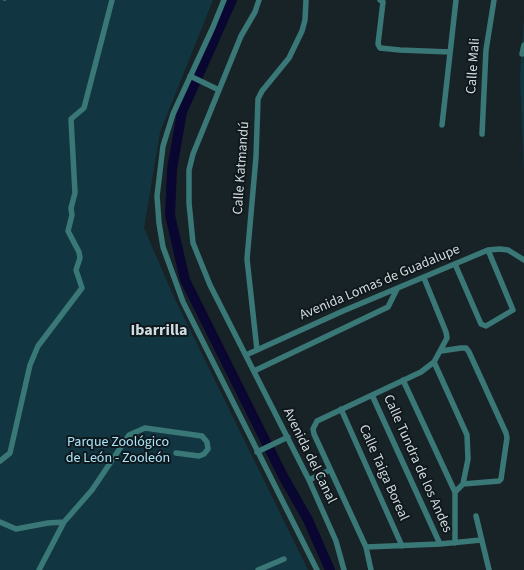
<!DOCTYPE html>
<meta charset="utf-8">
<style>
body{margin:0}
canvas{display:block;background:#182327}
</style>
<canvas width="524" height="570"></canvas>
<script>
const ctx = document.querySelector('canvas').getContext('2d');
ctx.lineJoin = 'round';
function fill(path, color) { ctx.fillStyle = color; ctx.fill(path, 'evenodd'); }
const poly = rows => new Path2D(rows.map(r => 'M' + r).join(''));
function trace(path, color, width, dash) { ctx.strokeStyle = color; ctx.lineWidth = width; ctx.lineCap = dash ? 'butt' : 'round'; ctx.setLineDash(dash || []); ctx.stroke(path); }
function write(font, color, halo, rows, align = 'center') {
  ctx.font = font + ' "Source Sans 3",sans-serif'; ctx.lineWidth = 4; ctx.setLineDash([]); ctx.textBaseline = 'middle'; ctx.strokeStyle = halo; ctx.fillStyle = color; for (const [text, x, y, turn = 0] of rows) {
    ctx.save(); ctx.translate(x, y); ctx.rotate((+turn || 0) * Math.PI / 180); ctx.textAlign = isNaN(turn) ? turn : align; if (halo) ctx.strokeText(text, 0, 0); ctx.fillText(text, 0, 0); ctx.restore();
  }
}
fill(poly([
 [0,0,213,0,160,132,144,228,172,293,308,570,0,570],
 [524,20,524,171,520,76]
]), '#113541');
trace(poly([
 [232,0,182,112,172,169,170,215,185,280,283,476,308,520,330,570]
]), '#090731', 10);
trace(poly([
 [3,0,7,1]
]), '#5d666a', 1, [3, 3]);
trace(poly([
 [224,0,213,27,173,114,163,146,157,196,159,223,163,247,183,302,317,570],
 [259,0,255,12,241,36,193,154,189,170,189,203,193,243,210,285,309,480,336,541,344,570],
 [380,0,383,2,378,44,380,48,400,50,450,52],
 [522,54,524,45],
 [190,76,219,90],
 [442,125,456,0],
 [482,134,486,50,494,0],
 [455,264,481,324,486,326,513,310,488,250],
 [257,350,247,259,256,157,258,99,262,91,289,58,302,31,305,20,306,0],
 [441,351,461,348,466,348,469,352,506,433,507,438,501,479,499,481,463,484,455,492,455,543],
 [246,355,343,311,488,250,500,249,508,250,524,260],
 [434,362,467,435,468,459,463,484],
 [254,371,388,307,397,289],
 [403,380,455,492],
 [372,395,440,544],
 [341,409,402,546],
 [257,452,288,437],
 [0,461,10,453,30,365,38,346,82,288,76,270,80,258,79,252,68,231,72,215,71,208,75,193,71,119,84,108,112,0],
 [309,480,330,470],
 [476,516,489,570],
 [0,522,16,529,48,523,64,522],
 [366,547,440,544,481,540],
 [39,570,64,522,92,490,129,435,145,428,202,436,207,442,208,449,204,454,199,456,176,453],
 [258,570,284,559],
 [371,570,366,547,314,434,313,429,317,421,421,372,434,362,447,338,446,332,424,278]
]), '#3a7777', 5.5);
write('14px', '#d4dbde', '#0f191d', [
 ["Calle Mali",474,66,-86],
 ["Calle Katmandú",242,168,-86],
 ["Avenida Lomas de Guadalupe",380,283,-23],
 ["Avenida del Canal",309,456,64],
 ["Calle Tundra de los Andes",417,464,66],
 ["Calle Taiga Boreal",383,473,66]
]);
write('14px', '#abe5fa', '#0f191d', [
 ["Parque Zoológico",118,443],
 ["de León - Zooleón",118,459]
]);
write('bold 16px', '#cfdde3', '#0f191d', [
 ["Ibarrilla",159,331]
]);
</script>
